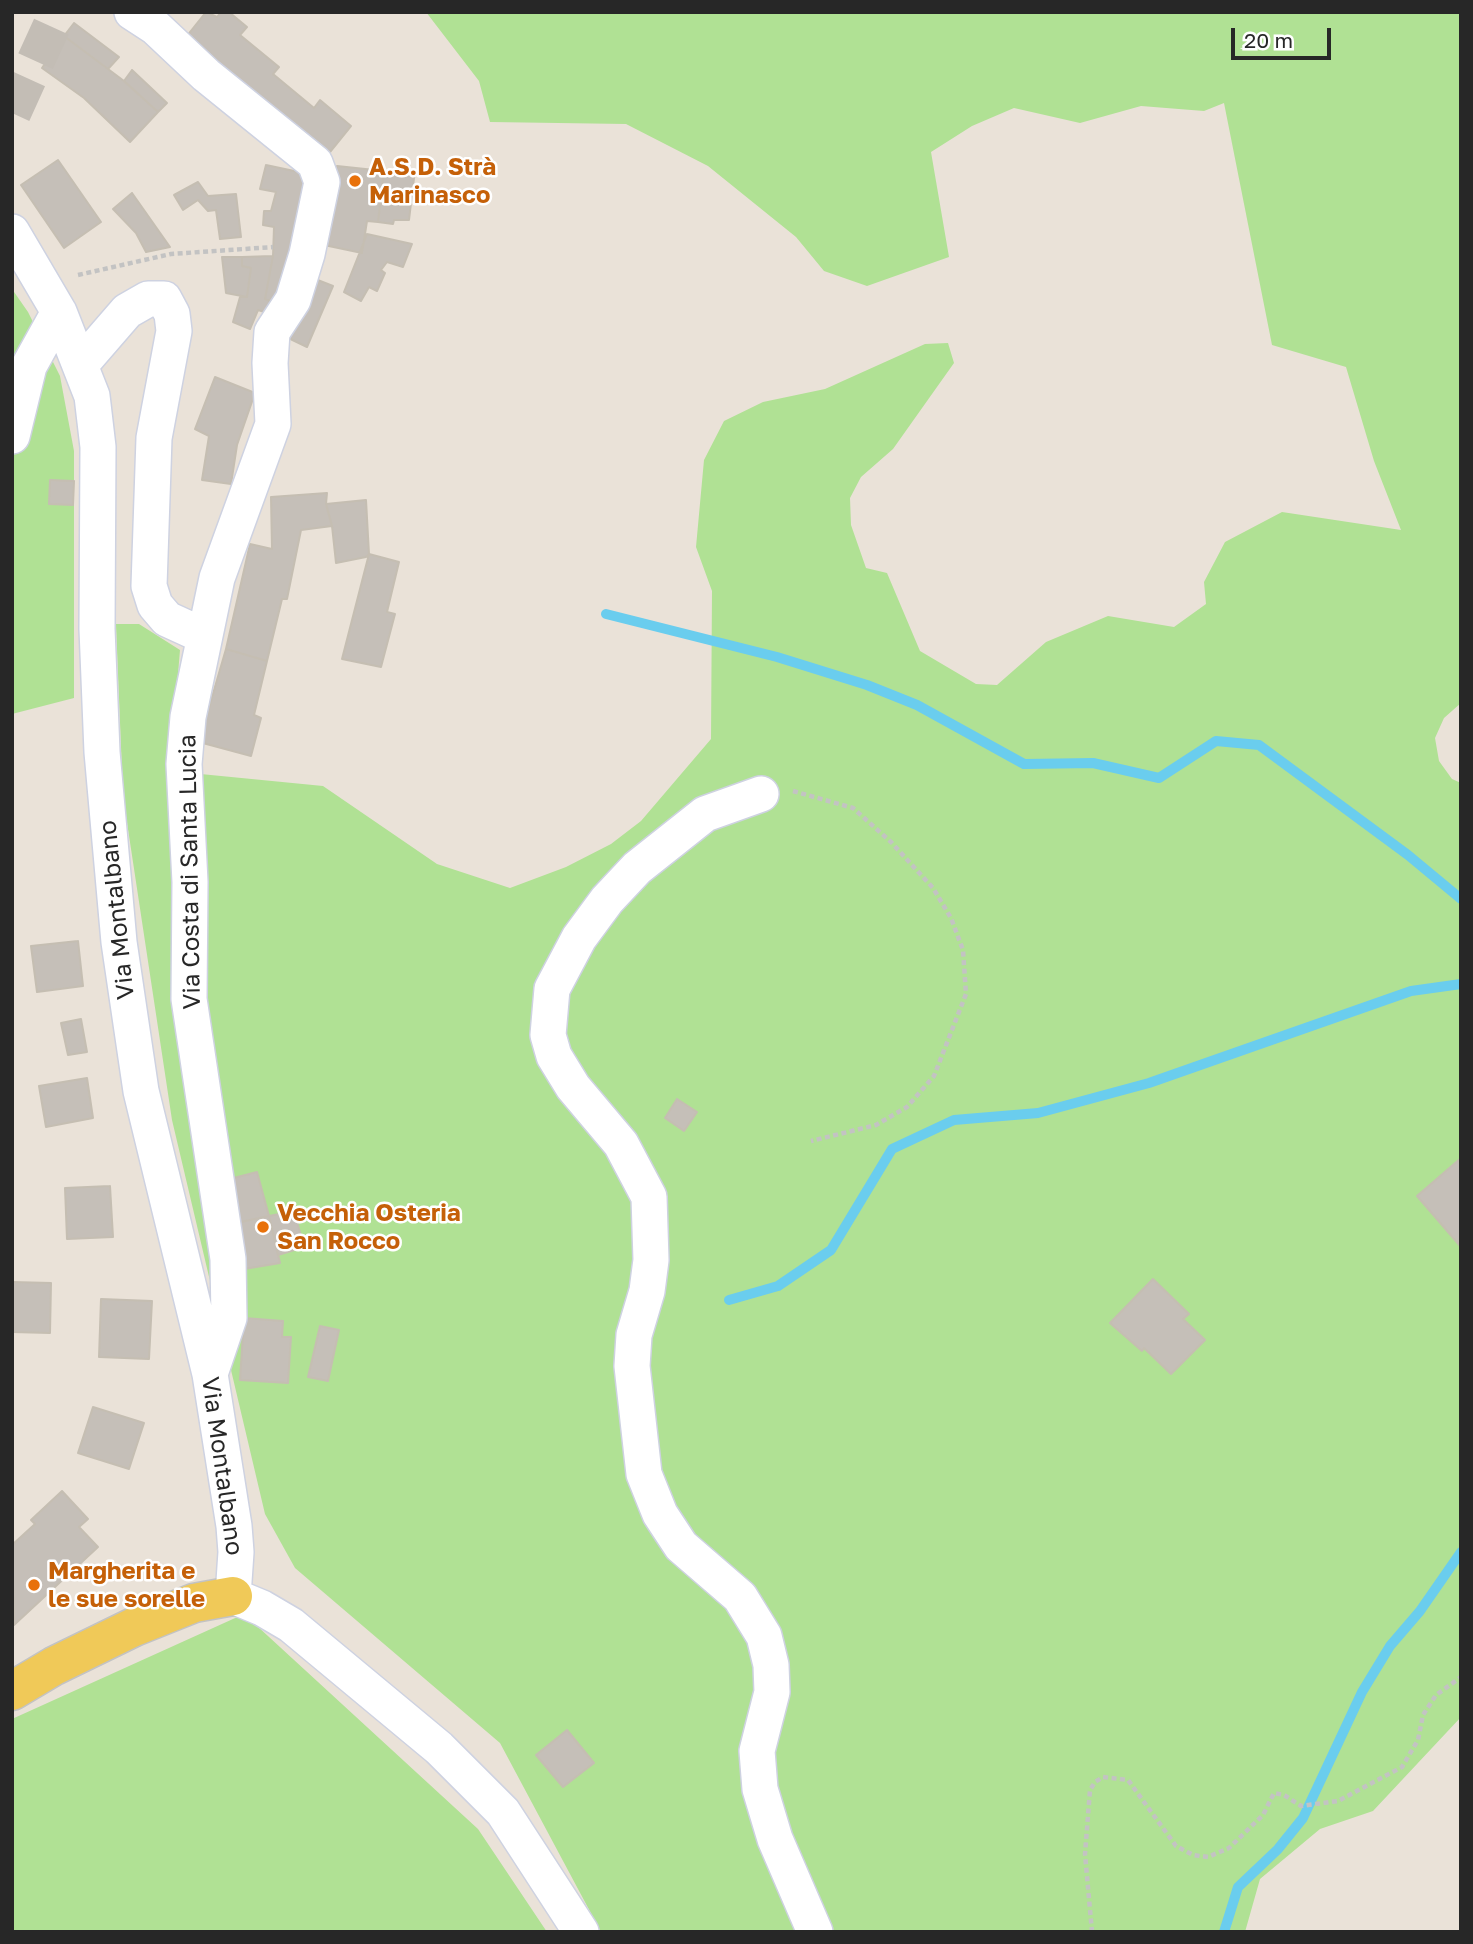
<!DOCTYPE html>
<meta charset="utf-8">
<style>
body{margin:0}
#map{position:relative;width:1473px;height:1944px;overflow:hidden;background:#eae2d8;font-family:"Golos Text",sans-serif}
canvas{display:block}
.frame{position:absolute;inset:0;border:14px solid #272727;pointer-events:none}
.scale{position:absolute;left:1231px;top:28px;width:100px;height:32px;box-sizing:border-box;border:4px solid #272727;border-top:0;padding-left:9px;font-size:21px;line-height:24px;white-space:nowrap;color:#272727;-webkit-text-stroke:5px #fff;paint-order:stroke}
</style>
<div id="map">
<canvas width="1473" height="1944"></canvas>
<div class="frame"></div>
<div class="scale">20 m</div>
</div>
<script>
const ctx = document.querySelector('canvas').getContext('2d');
ctx.lineJoin = 'round';
function fill(path, color) { ctx.fillStyle = color; ctx.fill(path, 'evenodd'); }
const poly = rows => new Path2D(rows.map(r => 'M' + r).join(''));
function trace(path, color, width, dash) { ctx.strokeStyle = color; ctx.lineWidth = width; ctx.lineCap = dash ? 'butt' : 'round'; ctx.setLineDash(dash || []); ctx.stroke(path); }
function write(font, color, halo, rows, align = 'center') {
  ctx.font = font + ' "Golos Text",sans-serif'; ctx.lineWidth = 5; ctx.setLineDash([]); ctx.textBaseline = 'middle'; ctx.strokeStyle = halo; ctx.fillStyle = color; for (const [text, x, y, turn = 0] of rows) {
    ctx.save(); ctx.translate(x, y); ctx.rotate((+turn || 0) * Math.PI / 180); ctx.textAlign = isNaN(turn) ? turn : align; if (halo) ctx.strokeText(text, 0, 0); ctx.fillText(text, 0, 0); ctx.restore();
  }
}
fill(poly([
 [426,12,1461,12,1461,703,1444,718,1435,738,1439,761,1452,779,1461,783,1461,1717,1373,1811,1320,1829,1260,1879,1245,1932,601,1932,500,1743,295,1568,265,1514,172,1120,123,796,116,624,139,624,180,650,170,771,323,786,437,864,510,888,566,867,611,844,641,821,711,739,712,591,696,547,704,460,724,421,763,402,825,389,925,344,948,343,954,363,893,449,861,477,850,498,851,525,866,568,887,573,920,651,976,684,997,685,1046,642,1108,616,1174,627,1206,604,1204,582,1225,542,1282,512,1401,530,1374,461,1346,367,1272,345,1224,103,1204,111,1141,106,1080,123,1014,108,972,126,931,152,949,257,867,286,824,271,796,237,708,166,626,124,490,122,479,81],
 [12,289,28,312,60,376,74,451,74,698,12,714],
 [244,1614,478,1829,547,1932,12,1932,12,1719]
]), '#b0e194');
trace(poly([
 [606,614,777,657,867,685,917,705,1024,764,1093,763,1159,778,1216,741,1259,745,1408,855,1461,899],
 [729,1300,778,1286,831,1250,892,1149,954,1120,1038,1113,1149,1083,1411,991,1461,984],
 [1224,1932,1238,1887,1278,1849,1303,1818,1362,1692,1390,1646,1420,1611,1461,1552]
]), '#6acdee', 10);
const building = poly([
 [206,12,217,17,221,12,229,12,247,27,240,35,279,67,273,74,314,108,320,100,351,126,330,152,186,37,206,12],
 [74,23,119,57,108,69,64,36,74,23],
 [64,36,124,81,158,112,130,142,84,98,42,68,64,36],
 [132,70,167,103,158,112,124,81,132,70],
 [58,160,101,222,64,248,21,185,58,160],
 [266,165,313,175,280,305,265,299,273,256,274,227,263,225,264,211,271,211,276,192,260,189,266,165],
 [337,166,384,171,378,222,367,221,362,253,324,245,334,207,337,166],
 [415,170,409,220,394,220,393,224,378,222,384,171,415,170],
 [198,182,208,196,236,194,241,237,220,239,216,210,208,211,198,200,183,210,174,195,198,182],
 [132,193,170,247,146,252,136,233,113,209,132,193],
 [367,234,412,244,403,267,387,262,381,270,385,273,377,291,369,287,361,301,344,292,367,234],
 [273,256,265,299,280,305,274,315,258,310,250,329,233,322,240,297,247,297,251,268,242,266,242,257,273,256],
 [222,257,242,257,242,266,251,268,247,297,226,293,222,257],
 [310,277,333,286,307,347,280,334,310,277],
 [215,377,255,393,237,445,231,484,202,480,209,436,195,429,215,377],
 [50,480,74,481,73,505,49,504,50,480],
 [327,493,326,504,332,526,301,530,287,599,282,599,267,661,226,649,250,544,272,549,271,497,327,493],
 [366,500,369,554,366,557,336,563,332,526,326,504,366,500],
 [369,554,399,562,387,612,395,614,381,667,342,659,369,554],
 [226,649,267,661,254,715,261,718,251,756,199,742,226,649],
 [78,941,83,986,37,992,31,946,78,941],
 [81,1019,87,1052,68,1055,61,1023,81,1019],
 [87,1078,93,1118,46,1127,39,1086,87,1078],
 [677,1099,697,1112,684,1131,665,1118,677,1099],
 [1461,1158,1461,1247,1417,1196,1461,1158],
 [257,1172,269,1216,236,1223,226,1180,257,1172],
 [110,1186,113,1237,67,1239,65,1188,110,1186],
 [294,1211,304,1247,278,1255,269,1216,294,1211],
 [269,1216,280,1263,244,1269,236,1223,269,1216],
 [1153,1279,1189,1314,1183,1319,1205,1340,1171,1374,1144,1348,1142,1351,1110,1323,1153,1279],
 [12,1282,51,1283,50,1333,12,1332,12,1282],
 [101,1299,152,1301,149,1359,99,1357,101,1299],
 [244,1318,283,1321,282,1337,291,1337,288,1383,240,1380,244,1318],
 [320,1326,339,1330,328,1381,308,1377,320,1326],
 [93,1407,144,1423,129,1469,78,1453,93,1407],
 [62,1491,88,1519,79,1527,98,1547,14,1625,12,1545,35,1524,31,1520,62,1491],
 [567,1730,594,1763,563,1787,536,1755,567,1730]
]);
fill(building, '#c5bfb8');
trace(building, '#c5beb2', 2);
trace(poly([
 [12,113,58,12]
]), '#c3bdb5', 38, [38, 19]);
const minor = poly([
 [132,12,155,27,206,75,315,163,322,182,307,254,293,300,272,332,270,363,273,424,217,578,188,717,184,764,190,882,189,999,228,1259,229,1318,210,1374],
 [12,232,59,312,92,396,98,447,97,629,102,752,119,942,141,1091,210,1374,234,1526,236,1552,233,1596,262,1608,291,1625,439,1748,503,1812,581,1932],
 [82,363,127,311,148,299,164,299,172,314,174,331,154,438,149,586,155,605,167,619,191,630,205,632],
 [12,436,29,366,59,312],
 [761,794,705,814,637,868,607,900,579,938,552,989,548,1035,554,1056,573,1087,621,1144,649,1197,651,1260,647,1291,634,1335,632,1366,644,1474,660,1514,681,1546,740,1597,764,1636,771,1665,772,1692,757,1751,760,1789,775,1839,815,1932]
]);
const major = poly([
 [12,1691,54,1666,134,1627,194,1603,233,1596]
]);
trace(minor, '#ced2e1', 38);
trace(major, '#c3c3c3', 41);
trace(poly([
 [78,275,171,254,273,247],
 [793,791,853,808,891,842,933,888,951,918,963,950,966,994,934,1076,907,1107,876,1125,811,1141],
 [1092,1932,1085,1854,1090,1790,1095,1782,1103,1777,1128,1780,1176,1846,1193,1855,1208,1857,1229,1848,1263,1815,1274,1793,1284,1795,1301,1806,1338,1801,1402,1767,1418,1740,1423,1715,1436,1695,1461,1677]
]), '#c3c3c3', 4.5, [5, 3.5]);
trace(minor, '#fff', 35);
trace(major, '#f0c958', 38);
for (const [x, y, r, color] of [
 [355,181,7,"#e8710a"],
 [263,1227,7,"#e8710a"],
 [34,1585,7,"#e8710a"]
]) { const dot = new Path2D(); dot.arc(x, y, r, 0, 2 * Math.PI); ctx.fillStyle = color; ctx.fill(dot); trace(dot, '#fff', 2.5); }
write('bold 24px', '#c56008', '#fff', [
 ["A.S.D. Strà",369,167],
 ["Marinasco",369,195],
 ["Vecchia Osteria",277,1213],
 ["San Rocco",277,1241],
 ["Margherita e",48,1571],
 ["le sue sorelle",48,1599]
], 'left');
write('24px', '#272727', '#fff', [
 ["Via Costa di Santa Lucia",190,872,-91],
 ["Via Montalbano",117,910,-96],
 ["Via Montalbano",222,1466,82]
]);
</script>
